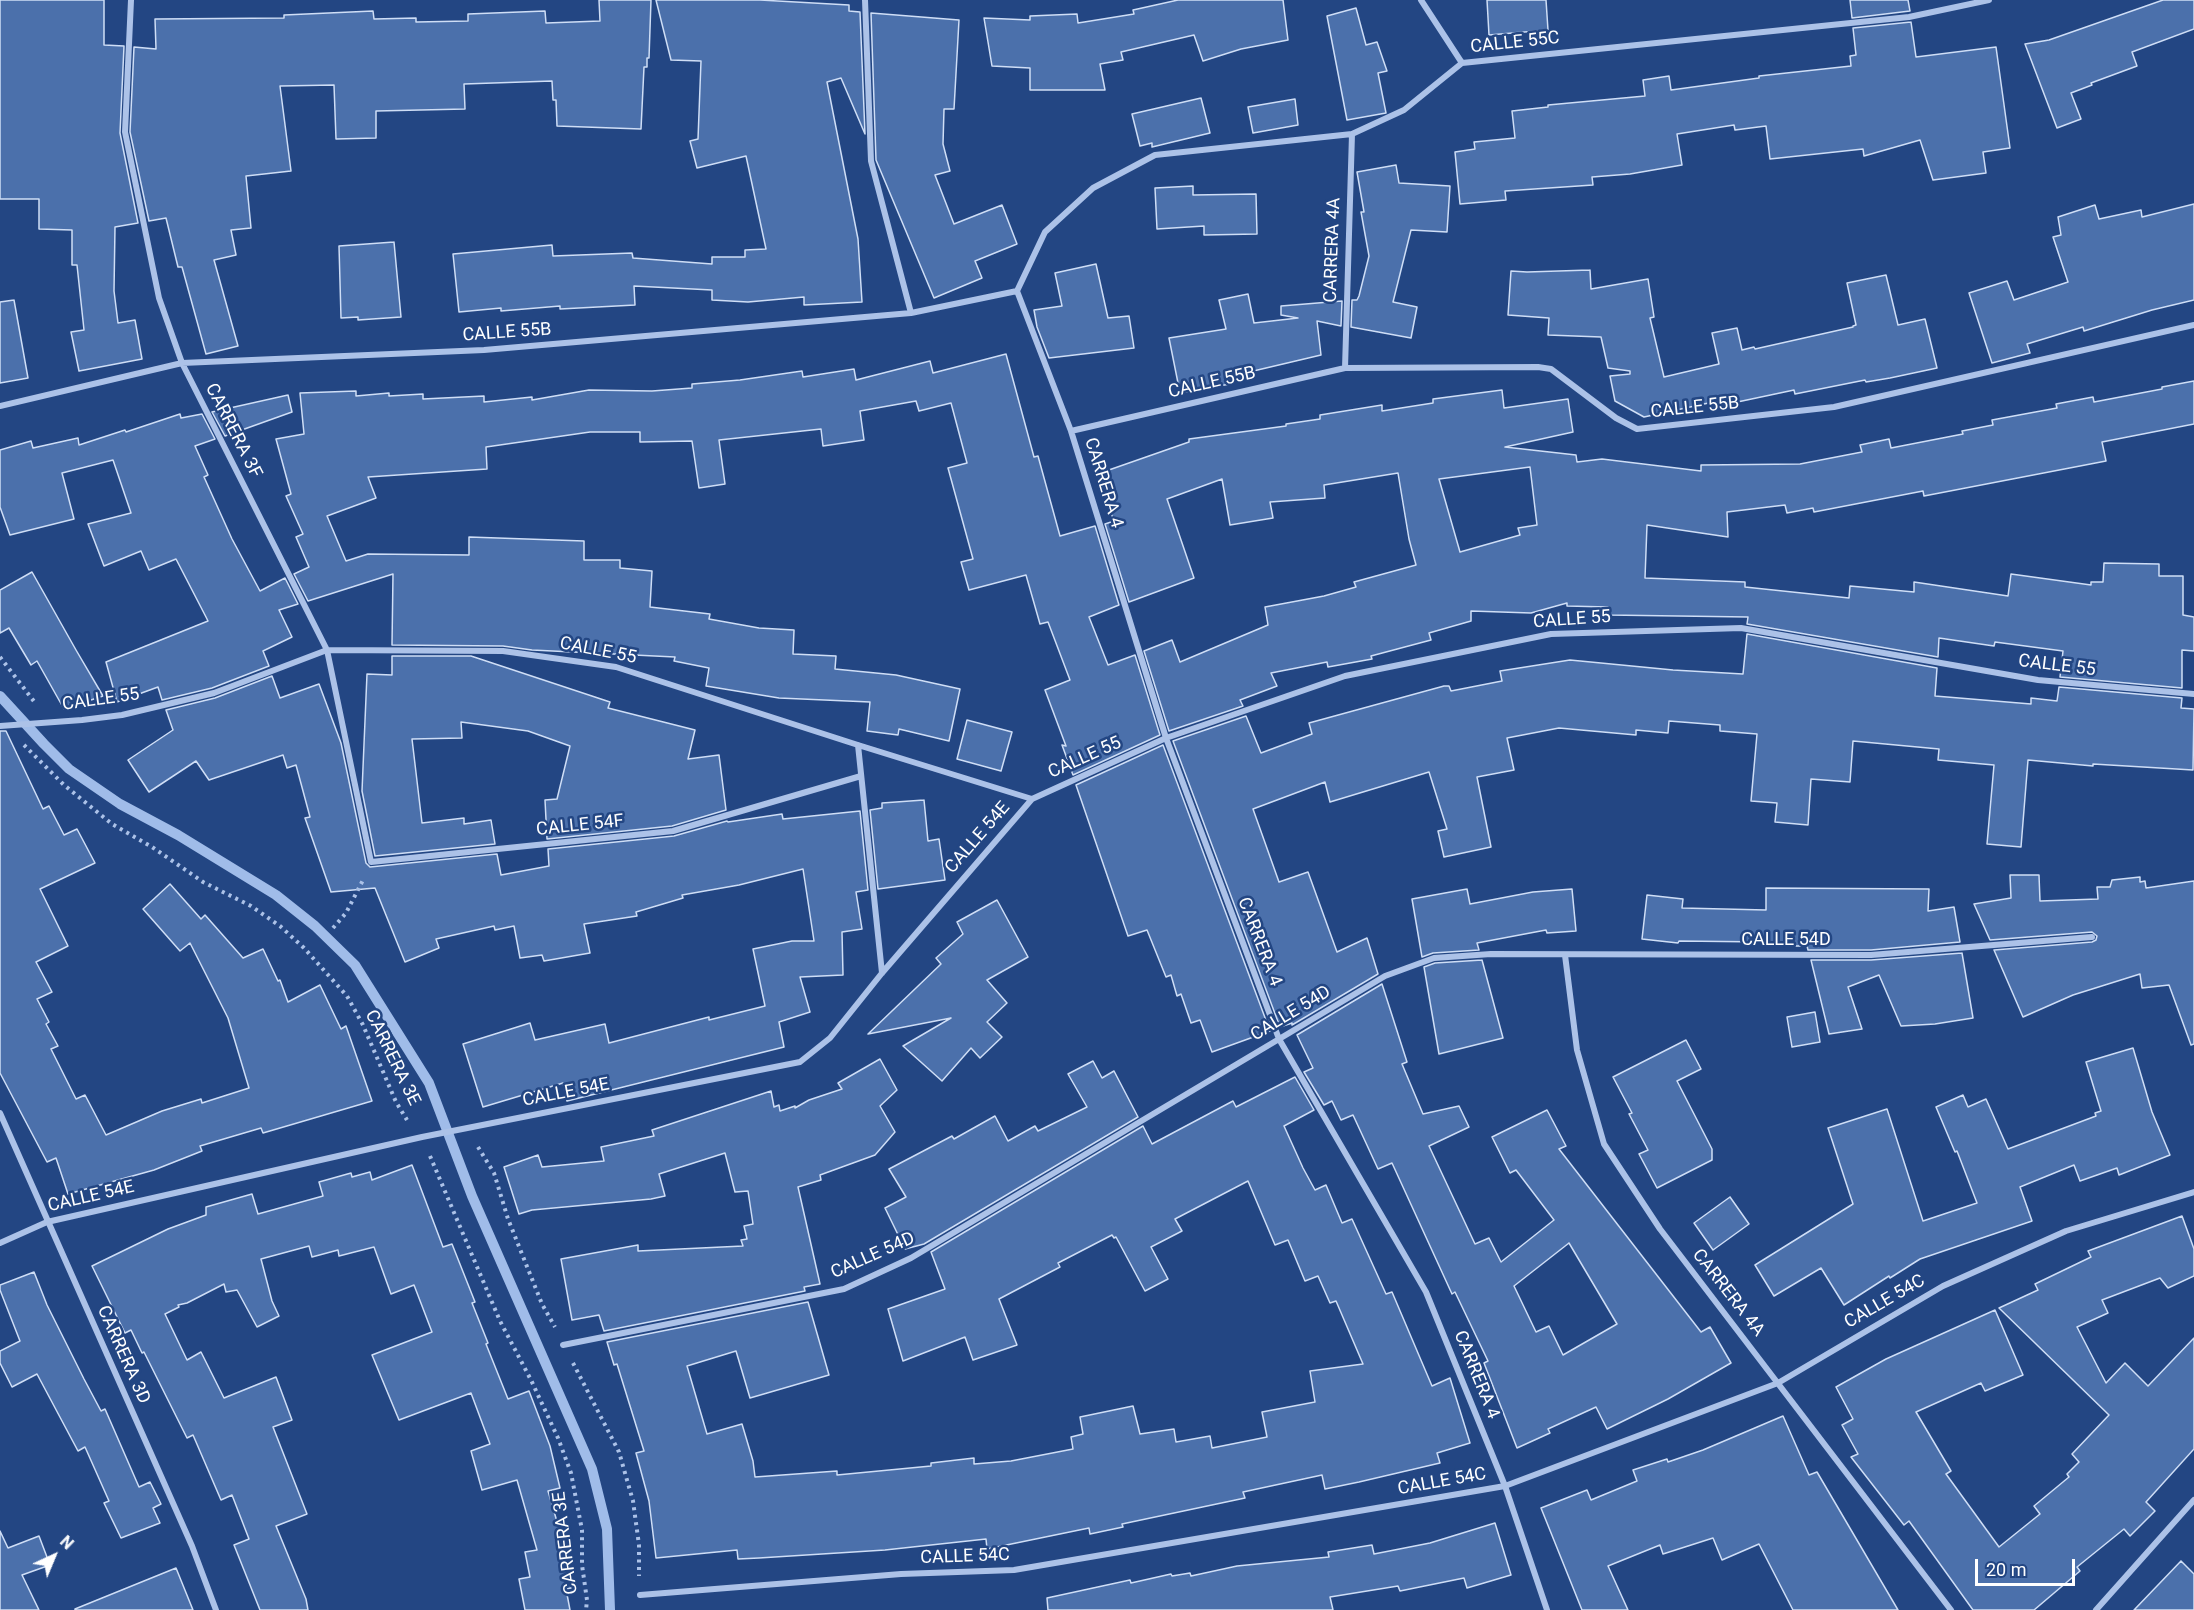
<!DOCTYPE html>
<style>
body{margin:0}
#map{position:relative;width:2194px;height:1610px;overflow:hidden;background:#234683;font-family:Roboto,sans-serif}
canvas{display:block}
.north{position:absolute;left:24px;top:1526px;width:60px;height:60px;-webkit-text-stroke:4px #234683;paint-order:stroke;rotate:44deg;font-size:16px;font-weight:700;line-height:24px;text-align:center;color:#fff}
.north::after{content:'';display:block;margin:auto;width:21px;height:27px;background:#fff;clip-path:polygon(50% 0,100% 100%,50% 72%,0 100%)}
.scale{position:absolute;left:1975px;top:1559px;width:100px;height:27px;box-sizing:border-box;border:3px solid #fff;border-top:0;padding-left:8px;font-size:18px;line-height:21px;white-space:nowrap;color:#fff;-webkit-text-stroke:4px #234683;paint-order:stroke}
</style>
<div id="map">
<canvas width="2194" height="1610"></canvas>
<div class="north">N</div>
<div class="scale">20 m</div>
</div>
<script>
const ctx = document.querySelector('canvas').getContext('2d');
ctx.lineJoin = 'round';
const poly = rows => new Path2D(rows.map(r => 'M' + r).join(''));
function trace(path, color, width, dash) { ctx.strokeStyle = color; ctx.lineWidth = width; ctx.lineCap = dash ? 'butt' : 'round'; ctx.setLineDash(dash || []); ctx.stroke(path); }
function fill(path, color) { ctx.fillStyle = color; ctx.fill(path, 'evenodd'); }
function write(font, color, halo, rows, align = 'center') {
  ctx.font = font + ' Roboto,sans-serif'; ctx.lineWidth = 5; ctx.setLineDash([]); ctx.textBaseline = 'middle'; ctx.strokeStyle = halo; ctx.fillStyle = color; for (const [text, x, y, turn = 0] of rows) {
    ctx.save(); ctx.translate(x, y); ctx.rotate((+turn || 0) * Math.PI / 180); ctx.textAlign = isNaN(turn) ? turn : align; if (halo) ctx.strokeText(text, 0, 0); ctx.fillText(text, 0, 0); ctx.restore();
  }
}
trace(poly([
 [0,696,44,744,69,769,120,804,178,835,276,895,315,926,355,965,429,1083,472,1196,592,1469,607,1529,610,1610]
]), '#a0bce9', 10);
const building = poly([
 [0,0,104,0,104,45,124,46,120,133,138,223,115,227,114,291,118,323,135,320,142,359,79,371,71,332,84,330,77,265,72,265,72,230,39,229,39,199,0,199,0,0],
 [599,0,651,0,649,58,647,58,647,67,644,67,641,129,557,126,556,100,553,100,552,81,464,84,465,109,376,111,376,138,336,139,334,85,280,86,291,171,246,176,251,228,231,230,236,255,214,260,238,346,206,354,182,267,178,267,166,218,149,221,130,132,134,47,156,49,155,19,284,18,284,15,373,11,374,19,416,18,416,22,468,21,468,14,545,11,546,23,600,21,599,0],
 [656,0,760,0,849,5,849,11,860,12,865,134,841,78,827,82,858,239,862,302,804,305,804,297,748,302,712,300,712,290,634,286,635,305,560,309,560,306,501,311,501,308,459,312,453,254,552,245,553,256,632,253,633,258,712,264,712,257,745,257,745,250,766,249,746,156,697,168,690,141,698,139,701,61,671,60,656,0],
 [1178,0,1283,0,1288,40,1241,49,1203,61,1194,35,1121,52,1123,60,1100,64,1105,90,1030,90,1030,68,992,66,984,18,1030,20,1030,16,1077,14,1078,23,1134,14,1133,10,1178,0],
 [1487,0,1546,0,1548,30,1489,35,1487,0],
 [1850,0,1908,0,1910,11,1852,18,1850,0],
 [2163,0,2194,0,2194,29,2132,52,2137,66,2091,83,2092,85,2071,93,2081,119,2057,128,2025,44,2049,40,2163,0],
 [1356,8,1366,45,1377,42,1387,71,1378,73,1386,113,1347,120,1327,16,1356,8],
 [871,13,959,20,954,109,944,109,943,144,950,171,935,175,954,224,1002,205,1017,244,975,261,982,278,934,298,876,160,871,13],
 [1911,22,1916,57,1996,47,2010,148,1983,152,1986,173,1933,180,1920,140,1864,156,1863,149,1770,159,1766,126,1735,130,1734,125,1677,134,1682,165,1630,174,1592,177,1593,185,1505,191,1506,200,1460,204,1455,152,1475,149,1474,142,1515,138,1512,111,1548,107,1548,105,1645,96,1643,80,1669,76,1671,90,1759,78,1759,76,1851,66,1850,56,1856,55,1853,28,1911,22],
 [1201,98,1210,133,1152,147,1152,143,1140,146,1132,114,1201,98],
 [1295,99,1298,125,1253,133,1248,107,1295,99],
 [1396,165,1399,183,1450,186,1447,232,1411,230,1393,302,1417,307,1411,338,1351,327,1352,300,1357,300,1359,296,1369,256,1361,212,1364,212,1357,172,1396,165],
 [1193,186,1193,195,1256,194,1257,234,1204,235,1204,226,1157,229,1155,188,1193,186],
 [2194,204,2194,300,2152,310,2084,331,2083,327,2027,344,2030,353,1992,363,1969,293,2007,281,2014,300,2068,282,2053,237,2061,235,2058,217,2095,205,2099,219,2141,210,2142,217,2194,204],
 [394,242,401,317,358,320,358,317,341,318,339,246,394,242],
 [1096,264,1108,318,1129,316,1134,348,1049,358,1037,327,1034,310,1062,306,1055,273,1096,264],
 [1590,270,1591,289,1648,279,1654,317,1650,318,1664,377,1719,364,1712,333,1737,328,1742,350,1754,347,1755,349,1853,327,1853,326,1856,325,1847,283,1886,275,1898,325,1925,319,1937,368,1890,378,1866,382,1865,380,1795,394,1794,390,1728,404,1727,399,1644,417,1615,401,1610,376,1630,374,1630,371,1608,368,1601,337,1548,335,1549,318,1508,315,1511,271,1527,272,1590,270],
 [1248,294,1254,323,1298,318,1281,315,1281,306,1342,301,1341,326,1317,321,1321,355,1228,377,1230,384,1180,393,1169,338,1226,329,1219,300,1248,294],
 [14,300,28,378,0,383,0,302,14,300],
 [1006,354,1034,457,1038,456,1060,536,1095,526,1119,605,1089,617,1108,665,1135,655,1160,735,1073,775,1062,745,1066,746,1045,690,1070,680,1048,622,1040,624,1026,575,969,590,961,562,973,559,948,468,967,463,951,403,919,411,916,401,860,411,864,440,823,446,821,429,719,440,725,484,699,488,692,441,640,442,640,432,590,432,486,447,487,469,368,477,376,498,327,516,346,561,368,554,469,555,469,537,584,541,584,560,620,560,620,568,652,571,650,607,710,614,709,619,759,628,794,630,793,654,836,656,835,669,896,675,960,689,949,741,899,729,898,735,867,731,870,702,779,698,706,686,709,668,674,661,675,657,532,650,503,646,392,645,393,574,308,601,294,574,309,567,296,537,303,534,286,496,291,494,276,439,304,434,300,393,356,391,356,396,389,393,389,396,423,394,423,399,484,396,484,402,532,397,532,400,589,390,652,391,692,388,692,384,740,380,802,371,803,377,854,369,856,380,930,361,933,373,1006,354],
 [2194,381,2194,424,2102,442,2106,461,1924,496,1923,491,1814,512,1813,508,1787,513,1785,505,1727,512,1728,537,1647,525,1645,578,1745,582,1745,587,1849,598,1850,586,1914,592,1914,582,2008,596,2011,574,2091,585,2091,582,2103,582,2104,563,2159,564,2159,576,2183,576,2183,615,2194,617,2194,651,2182,650,2182,688,2060,677,2063,651,1995,642,1994,646,1939,638,1938,657,1747,624,1748,617,1608,615,1608,607,1567,606,1567,603,1531,613,1471,611,1471,621,1429,633,1431,640,1371,656,1372,659,1328,667,1327,662,1271,673,1277,686,1240,700,1243,706,1169,731,1144,651,1172,640,1180,662,1268,625,1265,607,1324,596,1356,587,1354,582,1416,565,1409,539,1398,473,1324,485,1325,498,1270,502,1273,518,1230,525,1222,479,1167,499,1194,578,1129,602,1105,524,1114,521,1105,497,1114,494,1106,471,1189,442,1189,439,1286,426,1286,424,1320,419,1320,415,1382,405,1382,411,1433,403,1433,399,1502,390,1504,408,1568,399,1573,432,1505,447,1576,455,1577,462,1602,459,1701,471,1701,465,1800,464,1862,452,1860,445,1889,439,1891,448,1963,434,1962,431,1993,425,1992,420,2057,408,2056,404,2093,397,2094,402,2162,389,2162,387,2194,381],
 [1530,467,1537,525,1518,528,1520,535,1460,552,1439,479,1530,467],
 [288,395,292,412,225,436,212,412,288,395],
 [180,414,181,418,202,414,215,439,195,446,208,475,204,477,232,539,260,591,285,578,298,604,279,610,292,637,263,651,269,666,212,688,162,700,158,687,117,702,106,662,208,621,206,617,176,559,149,570,141,551,104,566,88,524,131,513,113,460,62,473,74,519,10,535,0,507,0,450,31,441,33,448,78,438,79,445,125,430,126,432,180,414],
 [32,572,76,650,103,696,64,709,37,661,31,665,9,628,0,633,0,590,32,572],
 [1747,634,1937,668,1935,696,2031,704,2031,698,2057,701,2059,687,2182,698,2181,708,2194,709,2193,770,2093,764,2093,766,2028,760,2021,847,1987,844,1994,765,1938,760,1939,749,1853,741,1850,782,1811,779,1808,825,1775,822,1777,803,1751,801,1757,734,1720,731,1720,725,1669,721,1668,733,1636,730,1636,735,1559,728,1507,738,1514,770,1477,777,1491,847,1444,857,1438,831,1447,829,1429,772,1330,802,1325,782,1253,809,1279,882,1308,872,1337,952,1367,938,1378,974,1292,1025,1292,1023,1280,1027,1173,741,1246,716,1261,753,1312,734,1309,723,1444,686,1449,686,1451,691,1502,681,1500,671,1570,660,1673,670,1743,674,1747,634],
 [392,656,471,656,610,702,608,708,695,730,688,759,719,755,726,810,672,826,547,839,545,800,557,799,570,746,528,731,461,722,462,738,412,739,422,823,464,818,464,824,491,820,495,844,375,856,362,791,367,674,392,675,392,656],
 [272,676,280,698,319,684,341,743,366,863,370,867,497,854,501,875,549,866,548,849,674,836,727,821,728,822,782,814,783,819,860,811,868,890,856,892,862,929,842,932,843,975,800,977,810,1012,779,1022,784,1047,567,1101,563,1083,483,1107,463,1044,530,1023,535,1040,605,1024,609,1043,709,1017,709,1020,765,1006,753,949,792,941,814,941,803,869,739,885,682,895,683,898,636,912,637,916,584,924,590,953,544,961,542,955,520,958,514,926,495,930,494,926,436,939,439,948,405,962,375,888,331,892,305,818,310,817,296,765,287,768,283,755,209,780,196,761,149,792,128,760,173,730,166,710,215,698,272,676],
 [967,720,1012,732,1001,771,957,759,967,720],
 [0,731,6,731,43,809,49,806,64,835,77,829,95,863,40,889,68,946,36,962,52,992,37,999,49,1022,46,1024,58,1046,51,1049,76,1099,85,1095,106,1135,162,1111,201,1099,202,1103,249,1088,228,1018,190,943,180,951,143,909,170,884,201,919,205,915,243,958,263,949,278,981,280,980,288,1002,320,985,341,1029,346,1026,372,1101,263,1133,261,1128,200,1146,202,1151,154,1170,68,1194,56,1158,47,1162,0,1073,0,731],
 [1163,745,1270,1031,1212,1052,1200,1020,1191,1023,1181,994,1177,996,1171,975,1166,977,1147,930,1128,936,1076,785,1163,745],
 [924,800,928,841,939,839,945,880,878,889,870,810,882,808,882,803,924,800],
 [2010,875,2039,875,2040,901,2098,899,2097,887,2110,887,2112,880,2140,877,2140,882,2145,881,2146,888,2194,881,2194,1044,2191,1045,2169,985,2142,988,2140,974,2073,995,2023,1017,1994,950,2092,942,2096,940,2097,936,2092,932,1990,940,1974,904,2011,898,2010,875],
 [1766,888,1929,889,1928,911,1954,907,1960,942,1871,950,1808,950,1807,946,1765,946,1766,942,1679,941,1678,943,1642,939,1647,895,1683,899,1682,908,1766,910,1766,888],
 [1467,889,1470,904,1533,892,1572,889,1576,931,1547,933,1546,930,1477,943,1479,950,1433,953,1422,957,1412,899,1467,889],
 [997,900,1028,957,987,980,1007,1003,987,1022,1002,1037,980,1058,971,1048,942,1081,903,1046,951,1018,868,1034,941,964,936,958,963,934,957,922,997,900],
 [1962,953,1973,1018,1935,1024,1901,1026,1879,975,1848,987,1862,1029,1829,1034,1811,960,1871,960,1962,953],
 [1482,960,1503,1038,1439,1054,1424,967,1435,963,1482,960],
 [1382,984,1407,1062,1402,1064,1423,1114,1459,1106,1469,1127,1429,1146,1475,1244,1489,1238,1501,1262,1554,1220,1516,1170,1510,1173,1492,1137,1547,1110,1566,1146,1559,1149,1701,1332,1710,1327,1731,1363,1668,1399,1607,1429,1596,1407,1548,1429,1550,1433,1517,1448,1484,1363,1488,1361,1455,1292,1452,1294,1392,1163,1378,1169,1353,1115,1341,1120,1332,1101,1324,1105,1304,1072,1313,1068,1297,1035,1382,984],
 [1569,1243,1617,1324,1563,1355,1549,1326,1536,1332,1514,1286,1569,1243],
 [1815,1012,1820,1042,1792,1047,1787,1017,1815,1012],
 [1686,1040,1701,1069,1677,1081,1712,1149,1712,1160,1657,1188,1639,1154,1648,1150,1629,1114,1632,1113,1613,1077,1686,1040],
 [2133,1048,2152,1112,2170,1155,2119,1175,2117,1168,2080,1181,2074,1165,2020,1187,2032,1221,1920,1259,1890,1278,1889,1276,1844,1305,1821,1268,1774,1296,1755,1265,1853,1204,1828,1128,1887,1109,1923,1221,1977,1203,1957,1151,1955,1152,1936,1107,1963,1095,1968,1107,1986,1099,2008,1149,2096,1116,2095,1113,2101,1111,2086,1062,2133,1048],
 [880,1059,897,1090,880,1106,895,1132,875,1155,820,1175,821,1180,798,1187,820,1284,804,1287,805,1291,604,1331,599,1315,572,1320,561,1259,638,1245,638,1251,743,1246,741,1240,747,1239,744,1226,753,1224,748,1191,735,1192,725,1153,659,1174,665,1196,651,1199,532,1210,519,1214,504,1167,538,1155,542,1167,604,1161,601,1147,654,1136,652,1130,771,1091,774,1107,779,1105,780,1111,795,1106,795,1108,809,1100,842,1089,838,1083,880,1059],
 [1093,1061,1102,1078,1114,1071,1138,1117,924,1244,905,1249,885,1208,906,1197,889,1169,952,1136,954,1139,995,1116,1008,1141,1035,1126,1038,1131,1087,1107,1068,1074,1093,1061],
 [1295,1077,1314,1110,1284,1126,1303,1168,1315,1190,1326,1185,1342,1223,1352,1219,1386,1294,1392,1292,1432,1386,1450,1378,1470,1443,1437,1453,1440,1463,1359,1482,1325,1489,1322,1475,1243,1492,1245,1498,1122,1524,1123,1527,1090,1534,1089,1528,987,1549,986,1539,885,1550,759,1558,738,1559,737,1550,656,1558,649,1501,636,1453,644,1451,617,1364,614,1365,607,1342,808,1302,829,1375,750,1398,736,1351,687,1366,707,1434,742,1424,753,1461,755,1477,837,1471,837,1475,931,1466,931,1463,974,1458,974,1464,1011,1461,1073,1449,1071,1437,1083,1434,1080,1417,1133,1406,1140,1434,1174,1429,1176,1442,1210,1436,1212,1448,1267,1437,1262,1412,1315,1402,1310,1371,1363,1364,1336,1301,1330,1303,1318,1276,1305,1281,1288,1240,1275,1245,1248,1181,1175,1219,1182,1231,1151,1247,1168,1279,1145,1291,1116,1237,1114,1238,1112,1235,1058,1263,1060,1267,999,1299,1017,1345,973,1360,965,1337,903,1361,888,1309,945,1289,931,1252,1143,1126,1152,1144,1233,1101,1236,1107,1295,1077],
 [412,1165,443,1247,452,1244,475,1302,472,1303,488,1343,486,1344,508,1399,529,1391,550,1446,560,1488,548,1491,563,1542,571,1588,566,1589,570,1610,525,1610,519,1579,530,1577,525,1552,537,1550,517,1480,482,1490,471,1451,490,1444,471,1393,399,1420,372,1355,432,1332,414,1285,391,1294,374,1247,339,1256,338,1250,312,1257,309,1246,261,1259,272,1301,279,1316,257,1327,237,1290,226,1292,224,1284,187,1303,178,1305,179,1307,165,1314,187,1360,201,1352,224,1398,276,1377,292,1420,273,1427,307,1514,276,1526,306,1599,308,1610,260,1610,234,1545,249,1539,232,1495,221,1500,193,1435,187,1438,144,1352,142,1353,131,1330,125,1333,92,1266,168,1229,206,1215,206,1207,252,1194,258,1214,323,1196,319,1182,351,1173,352,1177,370,1172,372,1180,412,1165],
 [1730,1197,1749,1224,1713,1250,1694,1223,1730,1197],
 [2182,1216,2194,1249,2194,1276,2168,1288,2160,1278,2102,1300,2108,1313,2077,1327,2106,1383,2125,1363,2148,1386,2194,1338,2194,1449,2146,1502,2155,1511,2130,1536,2124,1529,2077,1567,2080,1571,2034,1610,1973,1610,1909,1521,1904,1525,1851,1457,1858,1454,1842,1425,1853,1419,1836,1387,1886,1359,1995,1310,2023,1375,1985,1391,1981,1383,1916,1412,1951,1471,1946,1474,1999,1547,2040,1514,2034,1506,2069,1477,2067,1474,2079,1462,2072,1454,2109,1415,1999,1308,2038,1290,2035,1284,2091,1257,2088,1251,2182,1216],
 [34,1272,47,1305,84,1379,101,1411,105,1409,139,1487,150,1482,161,1504,153,1508,160,1523,121,1538,104,1503,109,1501,85,1447,78,1451,37,1374,12,1387,0,1363,0,1351,20,1341,0,1290,0,1285,34,1272],
 [1783,1416,1809,1475,1817,1472,1898,1610,1793,1610,1759,1544,1722,1560,1713,1538,1663,1554,1660,1545,1608,1566,1628,1610,1582,1610,1541,1508,1587,1490,1591,1500,1637,1481,1633,1470,1667,1459,1668,1462,1703,1450,1783,1416],
 [1495,1523,1511,1575,1467,1588,1464,1578,1400,1591,1398,1586,1330,1597,1333,1610,1048,1610,1047,1598,1130,1580,1131,1583,1171,1574,1172,1576,1190,1573,1191,1576,1237,1566,1329,1557,1328,1552,1372,1545,1374,1554,1430,1543,1495,1523],
 [0,1531,8,1548,39,1536,50,1565,22,1575,39,1610,0,1610,0,1531],
 [2181,1561,2194,1574,2194,1610,2134,1610,2181,1561],
 [176,1568,193,1610,75,1610,75,1609,176,1568]
]);
fill(building, '#4b70ab');
trace(building, '#cfdef6', 1.5);
trace(poly([
 [0,657,36,704],
 [24,745,64,785,112,824,152,847,203,882,251,906,280,926,304,948,347,996,363,1025,396,1102,407,1120],
 [333,928,346,913,364,878],
 [478,1147,494,1173,508,1219,542,1304,555,1327],
 [430,1156,500,1321,531,1380,558,1438,571,1473,582,1530,582,1565,587,1600,586,1610],
 [573,1363,619,1452,633,1501,639,1545,639,1576]
]), '#acc2e8', 4, [3, 4.5]);
trace(poly([
 [131,0,125,132,159,298,182,363,327,650,371,862,673,831,861,776],
 [865,0,871,161,911,313],
 [1421,0,1462,63],
 [1017,291,1071,431,1166,738,1279,1039,1426,1292,1505,1486,1547,1610],
 [1017,291,1045,232,1093,188,1155,155,1352,134,1404,110,1462,63,1909,17,1989,0],
 [1345,368,1352,134],
 [0,406,182,363,484,350,911,313,1017,291],
 [1071,431,1345,368,1538,367,1551,369,1616,418,1637,429,1834,407,2194,325],
 [0,726,82,720,122,715,214,693,327,650,503,651,616,667,858,745,1032,799,1166,738,1345,676,1551,634,1741,628,2038,680,2194,694],
 [858,745,882,973],
 [1565,955,1577,1050,1604,1144,1660,1229,1951,1610],
 [0,1113,192,1546,216,1610],
 [0,1243,47,1222,422,1137,800,1062,830,1038,882,973,1032,799],
 [563,1345,844,1289,911,1258,1385,976,1434,958,1491,954,1871,955,2092,937],
 [640,1595,901,1574,1014,1570,1505,1486,1778,1383,1943,1286,2066,1231,2194,1192],
 [2096,1610,2194,1500]
]), '#acc2e8', 6);
write('18px', '#fff', '#234683', [
 ["CALLE 55C",1515,43,-6],
 ["CARRERA 4A",1333,250,-88],
 ["CALLE 55B",507,333,-4],
 ["CALLE 55B",1212,383,-13],
 ["CALLE 55B",1695,408,-6],
 ["CARRERA 3F",233,431,63],
 ["CARRERA 4",1103,483,73],
 ["CALLE 55",1572,620,-4],
 ["CALLE 55",598,651,11],
 ["CALLE 55",2057,666,7],
 ["CALLE 55",101,700,-8],
 ["CALLE 55",1085,758,-24],
 ["CALLE 54F",580,826,-6],
 ["CALLE 54E",978,838,-49],
 ["CALLE 54D",1786,940],
 ["CARRERA 4",1259,942,69],
 ["CALLE 54D",1291,1014,-31],
 ["CARRERA 3E",392,1058,64],
 ["CALLE 54E",566,1093,-11],
 ["CALLE 54E",91,1197,-13],
 ["CALLE 54D",873,1256,-24],
 ["CARRERA 4A",1728,1293,52],
 ["CALLE 54C",1885,1302,-30],
 ["CARRERA 3D",123,1355,66],
 ["CARRERA 4",1476,1375,68],
 ["CALLE 54C",1442,1482,-10],
 ["CARRERA 3E",566,1543,-97],
 ["CALLE 54C",965,1557,-2]
]);
</script>
